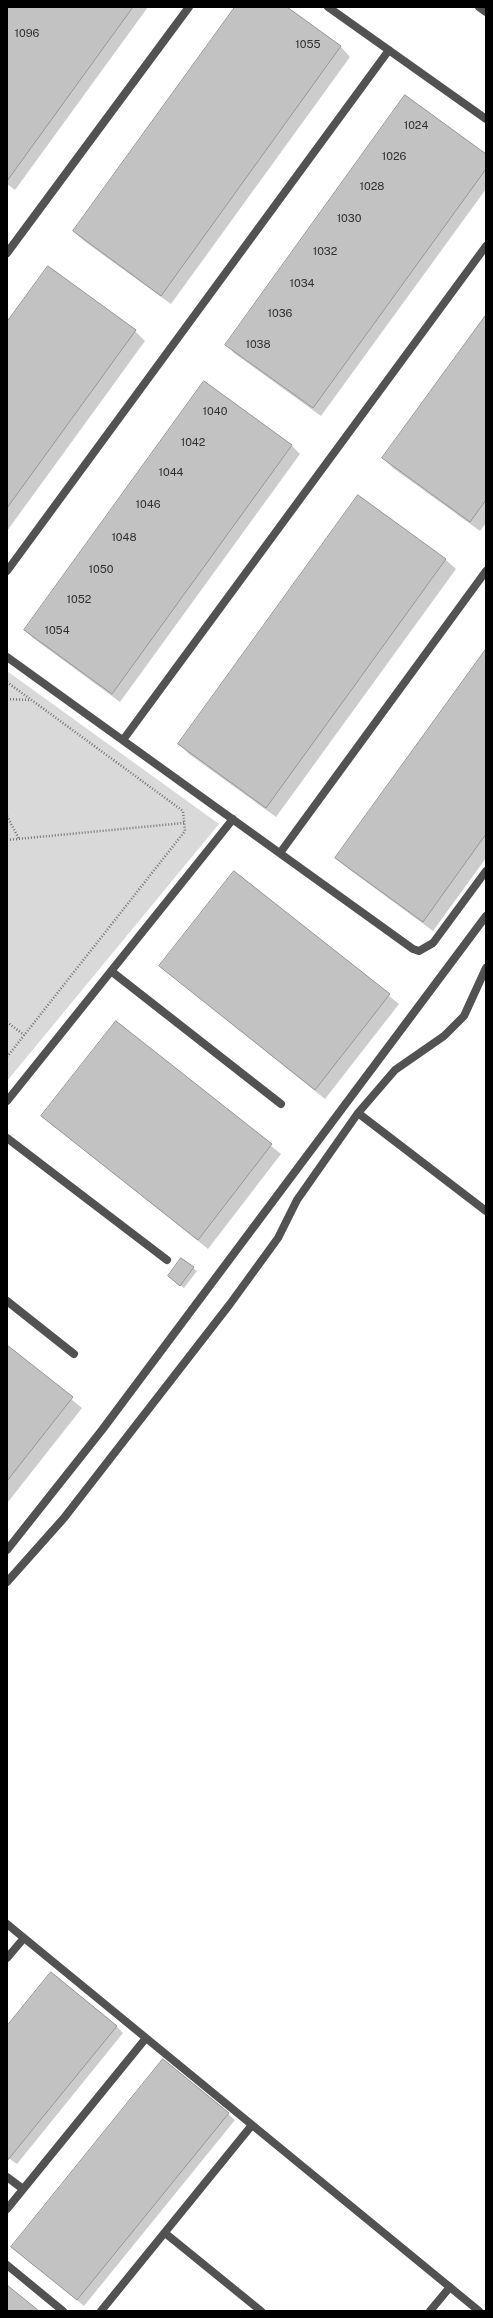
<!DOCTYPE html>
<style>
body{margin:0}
#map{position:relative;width:493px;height:2318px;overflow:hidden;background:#fff;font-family:"Public Sans",sans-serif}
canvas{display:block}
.frame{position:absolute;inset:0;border:8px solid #000;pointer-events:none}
</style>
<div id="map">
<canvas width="493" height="2318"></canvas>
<div class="frame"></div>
</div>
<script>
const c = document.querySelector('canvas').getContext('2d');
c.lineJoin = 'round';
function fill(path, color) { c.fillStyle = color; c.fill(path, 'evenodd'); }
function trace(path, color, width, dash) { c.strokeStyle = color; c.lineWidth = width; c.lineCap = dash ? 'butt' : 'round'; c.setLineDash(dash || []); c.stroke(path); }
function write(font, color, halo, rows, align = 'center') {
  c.font = font + ' "Public Sans",sans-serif'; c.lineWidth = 3; c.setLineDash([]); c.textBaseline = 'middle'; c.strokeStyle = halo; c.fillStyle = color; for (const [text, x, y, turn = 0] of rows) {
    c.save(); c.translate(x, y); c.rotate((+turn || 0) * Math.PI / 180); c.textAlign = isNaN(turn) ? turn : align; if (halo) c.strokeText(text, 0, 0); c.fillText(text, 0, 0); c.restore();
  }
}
fill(new Path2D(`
 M7,671L219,824L7,1081Z`), '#d9d9d9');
fill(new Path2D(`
 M7,7H148L15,190L7,184Z
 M237,7H285L341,47L350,57L171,304L84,241L74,231Z
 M486,155V189L321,416L234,353L226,344Z
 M486,316V523L480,531L393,468L383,458Z
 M7,324L135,331L145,341L7,531Z
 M204,383L292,446L300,454L120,702L33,638L25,630Z
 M359,496L446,560L456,569L276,817L189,754L179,744Z
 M486,651V858L433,931L346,867L336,858Z
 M234,872L399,1004L325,1099L160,966Z
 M116,1022L281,1154L208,1249L42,1116Z
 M181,1259L197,1271L184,1288L172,1279Z
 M7,1347L82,1408L8,1502L7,1501Z
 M116,2026L123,2033L17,2164L7,2157V2027Z
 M228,2114L235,2120L84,2306L19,2253Z`), '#0003');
const building = new Path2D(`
 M7,7H133L7,181Z
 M235,7H287L341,46L161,296L73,231Z
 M405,95L486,154V169L313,408L225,345Z
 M48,266L136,330L7,508V322Z
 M486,315V500L470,522L382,458Z
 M204,381L292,445L112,694L24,630Z
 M358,495L446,559L266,808L178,744Z
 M486,649V834L423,922L335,858Z
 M234,871L390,994L315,1090L159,966Z
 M116,1021L272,1144L198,1240L41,1116Z
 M181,1258L194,1267L180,1286L168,1276Z
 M7,1345L73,1397L7,1481Z
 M51,1972L117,2026L7,2161V2026Z
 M163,2059L229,2113L77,2300L11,2247Z
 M7,2285L39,2311H7Z`);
fill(building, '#c2c2c2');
trace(building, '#969696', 1);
trace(new Path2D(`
 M7,682L183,811L185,831L7,1057
 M7,699L30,700
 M7,816L19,839
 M7,840L184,823
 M7,1022L24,1035`), '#747474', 2.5, [1, 2]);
trace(new Path2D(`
 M328,7L486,119
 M7,253L189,7
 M7,571L389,50
 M7,657L413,949L419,951L433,943L486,871
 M123,740L486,246
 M280,853L486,571
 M111,971L281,1104
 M7,1101L233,819
 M358,1113L486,1211
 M7,1138L167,1260
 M7,1301L74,1354
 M7,1582L64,1518L230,1304L278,1238L297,1200L358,1113L395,1070L444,1036L464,1016L486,968
 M7,1924L479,2311
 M7,1958L24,1938
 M7,2177L23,2189
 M7,2209L146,2038
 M165,2233L261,2311
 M7,2265L63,2311
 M101,2311L252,2125
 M430,2311L450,2287`), '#525252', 8);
trace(new Path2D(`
 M479,7L486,12
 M7,1550L102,1430L486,916`), '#525252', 8);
write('11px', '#303030', null, [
 ["1096",27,34],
 ["1055",308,45],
 ["1024",416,126],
 ["1026",394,157],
 ["1028",372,187],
 ["1030",349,219],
 ["1032",325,252],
 ["1034",302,284],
 ["1036",280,314],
 ["1038",258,345],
 ["1040",215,412],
 ["1042",193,443],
 ["1044",171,473],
 ["1046",148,505],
 ["1048",124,538],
 ["1050",101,570],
 ["1052",79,600],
 ["1054",57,631]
]);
</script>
